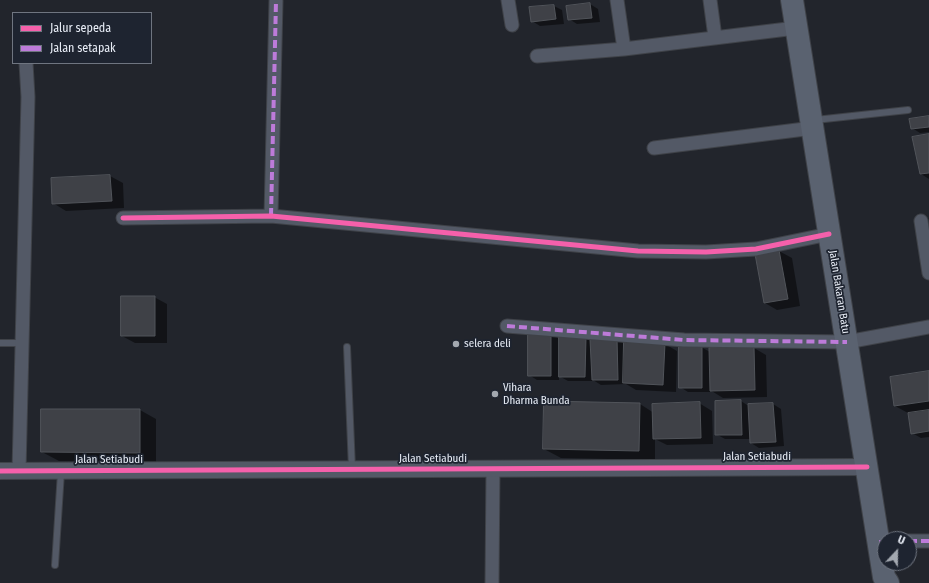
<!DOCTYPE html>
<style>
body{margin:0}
#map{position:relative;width:929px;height:583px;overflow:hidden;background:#22252c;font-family:"Fira Sans Condensed",sans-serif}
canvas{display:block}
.legend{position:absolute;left:12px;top:12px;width:140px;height:52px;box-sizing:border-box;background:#1e2430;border:1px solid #6f7580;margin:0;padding:5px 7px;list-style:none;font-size:12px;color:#e9eef7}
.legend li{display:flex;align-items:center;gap:8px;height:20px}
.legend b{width:20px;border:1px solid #6f7580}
.north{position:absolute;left:877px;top:531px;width:40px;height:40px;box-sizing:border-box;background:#1e2430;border:1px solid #6f7580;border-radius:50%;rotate:22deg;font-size:11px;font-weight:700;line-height:16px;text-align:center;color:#e9eef7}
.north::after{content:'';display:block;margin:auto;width:14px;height:18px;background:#a3a8b0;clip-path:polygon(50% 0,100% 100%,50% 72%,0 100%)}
</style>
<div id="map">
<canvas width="929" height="583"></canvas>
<ul class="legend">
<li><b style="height:5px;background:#f560ab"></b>Jalur sepeda</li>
<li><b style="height:5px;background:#bd7bd9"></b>Jalan setapak</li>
</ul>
<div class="north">U</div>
</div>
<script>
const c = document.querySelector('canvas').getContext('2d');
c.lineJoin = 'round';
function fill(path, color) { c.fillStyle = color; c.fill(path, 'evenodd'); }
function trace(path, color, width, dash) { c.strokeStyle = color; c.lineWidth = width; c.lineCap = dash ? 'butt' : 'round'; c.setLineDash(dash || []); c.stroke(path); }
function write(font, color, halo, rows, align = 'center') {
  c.font = font + ' "Fira Sans Condensed",sans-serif'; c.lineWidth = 3.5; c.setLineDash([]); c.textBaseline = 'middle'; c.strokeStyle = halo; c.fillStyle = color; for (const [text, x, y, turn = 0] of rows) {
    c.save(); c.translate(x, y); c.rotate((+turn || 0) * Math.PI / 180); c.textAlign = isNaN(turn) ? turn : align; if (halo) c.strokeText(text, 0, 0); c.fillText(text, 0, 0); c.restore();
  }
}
fill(new Path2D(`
 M590,4L598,9L600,22L577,24L569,19Z
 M554,6L562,10L564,24L540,26L532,21Z
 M929,117V132L920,133L912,128Z
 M929,135V179L921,174Z
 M110,176L123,183L124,208L66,211L53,203Z
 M779,251L792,258L800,306L777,310L765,303L756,254Z
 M154,297L167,304V343H135L122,336Z
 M551,334L560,339L586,338L591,341L617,339L625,344H665L677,351L676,392L636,390L626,384L601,385L593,380V381H568L559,376V380H537L529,375Z
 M701,347L710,352L754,348L766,355L767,397L723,398L710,390V392H688L680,387Z
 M929,372V437L921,438L912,433L909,413H908L895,406Z
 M741,401L747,405L773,404L781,409L784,446L759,448L751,443V439H725L716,434Z
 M699,403L712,411L713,444L667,445L655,439V460L561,458L544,449L640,404L654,413Z
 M140,410L156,419V462L59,461L42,452Z`), '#0007');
const building = new Path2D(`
 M590,3L592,18L568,20L566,6Z
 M554,5L556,19L531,22L529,7Z
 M929,116V127L911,129L909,119Z
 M929,134V173L920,174L912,137Z
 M110,175L112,201L52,204L51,178Z
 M779,250L788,299L764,303L755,254Z
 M121,296H155V336H121Z
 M528,333H551V376H528Z
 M559,336L586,337L585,377H559Z
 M617,338L618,380H592L590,339Z
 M624,341L665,343L663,385L623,383Z
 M679,346H702V388H679Z
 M754,347L755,390L710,391L709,348Z
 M929,371V401L894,406L890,377Z
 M741,400L742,435H715V401Z
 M544,401L640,403L639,451L543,449Z
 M700,402L701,438L653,439L652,404Z
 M773,403L776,442L750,443L748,404Z
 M41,409H140V453L41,452Z
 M929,410V431L911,434L908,413Z`);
fill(building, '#3f4147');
trace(building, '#51545a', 1);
const service = new Path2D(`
 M815,120L908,110
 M0,343H22
 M347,347L352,469
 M55,565L61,472`);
const minor = new Path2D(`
 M508,0L512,25
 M617,0L624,49
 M710,0L715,37
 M537,56L624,49L796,28
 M654,148L813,128
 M271,216L276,1
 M123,218L271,216L638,251L706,252L756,249L829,234
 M921,221L929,273
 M507,326L684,340L847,342L929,327
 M19,471L28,97L26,63
 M909,541H929
 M492,583L493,468`);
const tertiary = new Path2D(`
 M0,471L867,467`);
const trunk = new Path2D(`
 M792,0L884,577L888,583`);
trace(service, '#3f4248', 8);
trace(minor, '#3f4248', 15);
trace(tertiary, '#3f4248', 18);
trace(trunk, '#3f4248', 24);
trace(service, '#535966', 6);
trace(minor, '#535966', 13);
trace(tertiary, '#535966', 16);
trace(trunk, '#5a6270', 22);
trace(new Path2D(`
 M271,216L276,1
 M507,326L684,340L847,342
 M909,541H929
 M879,542H885`), '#bd7bd9', 4, [8, 4]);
trace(new Path2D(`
 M123,218L271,216L638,251L706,252L756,249L829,234
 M0,471L867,467`), '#f560ab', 5);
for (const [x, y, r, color] of [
 [456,344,4,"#a3a8b0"],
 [495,394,4,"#a3a8b0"]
]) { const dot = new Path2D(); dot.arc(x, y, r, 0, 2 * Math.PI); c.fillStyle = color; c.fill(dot); trace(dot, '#1e2430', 1.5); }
write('11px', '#e9eef7', '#1e2430', [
 ["Jalan Bakaran Batu",839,292,81],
 ["Jalan Setiabudi",757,457],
 ["Jalan Setiabudi",433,459],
 ["Jalan Setiabudi",109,460]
]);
write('11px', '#e9eef7', '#1e2430', [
 ["selera deli",464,344],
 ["Vihara",503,388],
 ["Dharma Bunda",503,401]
], 'left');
</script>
